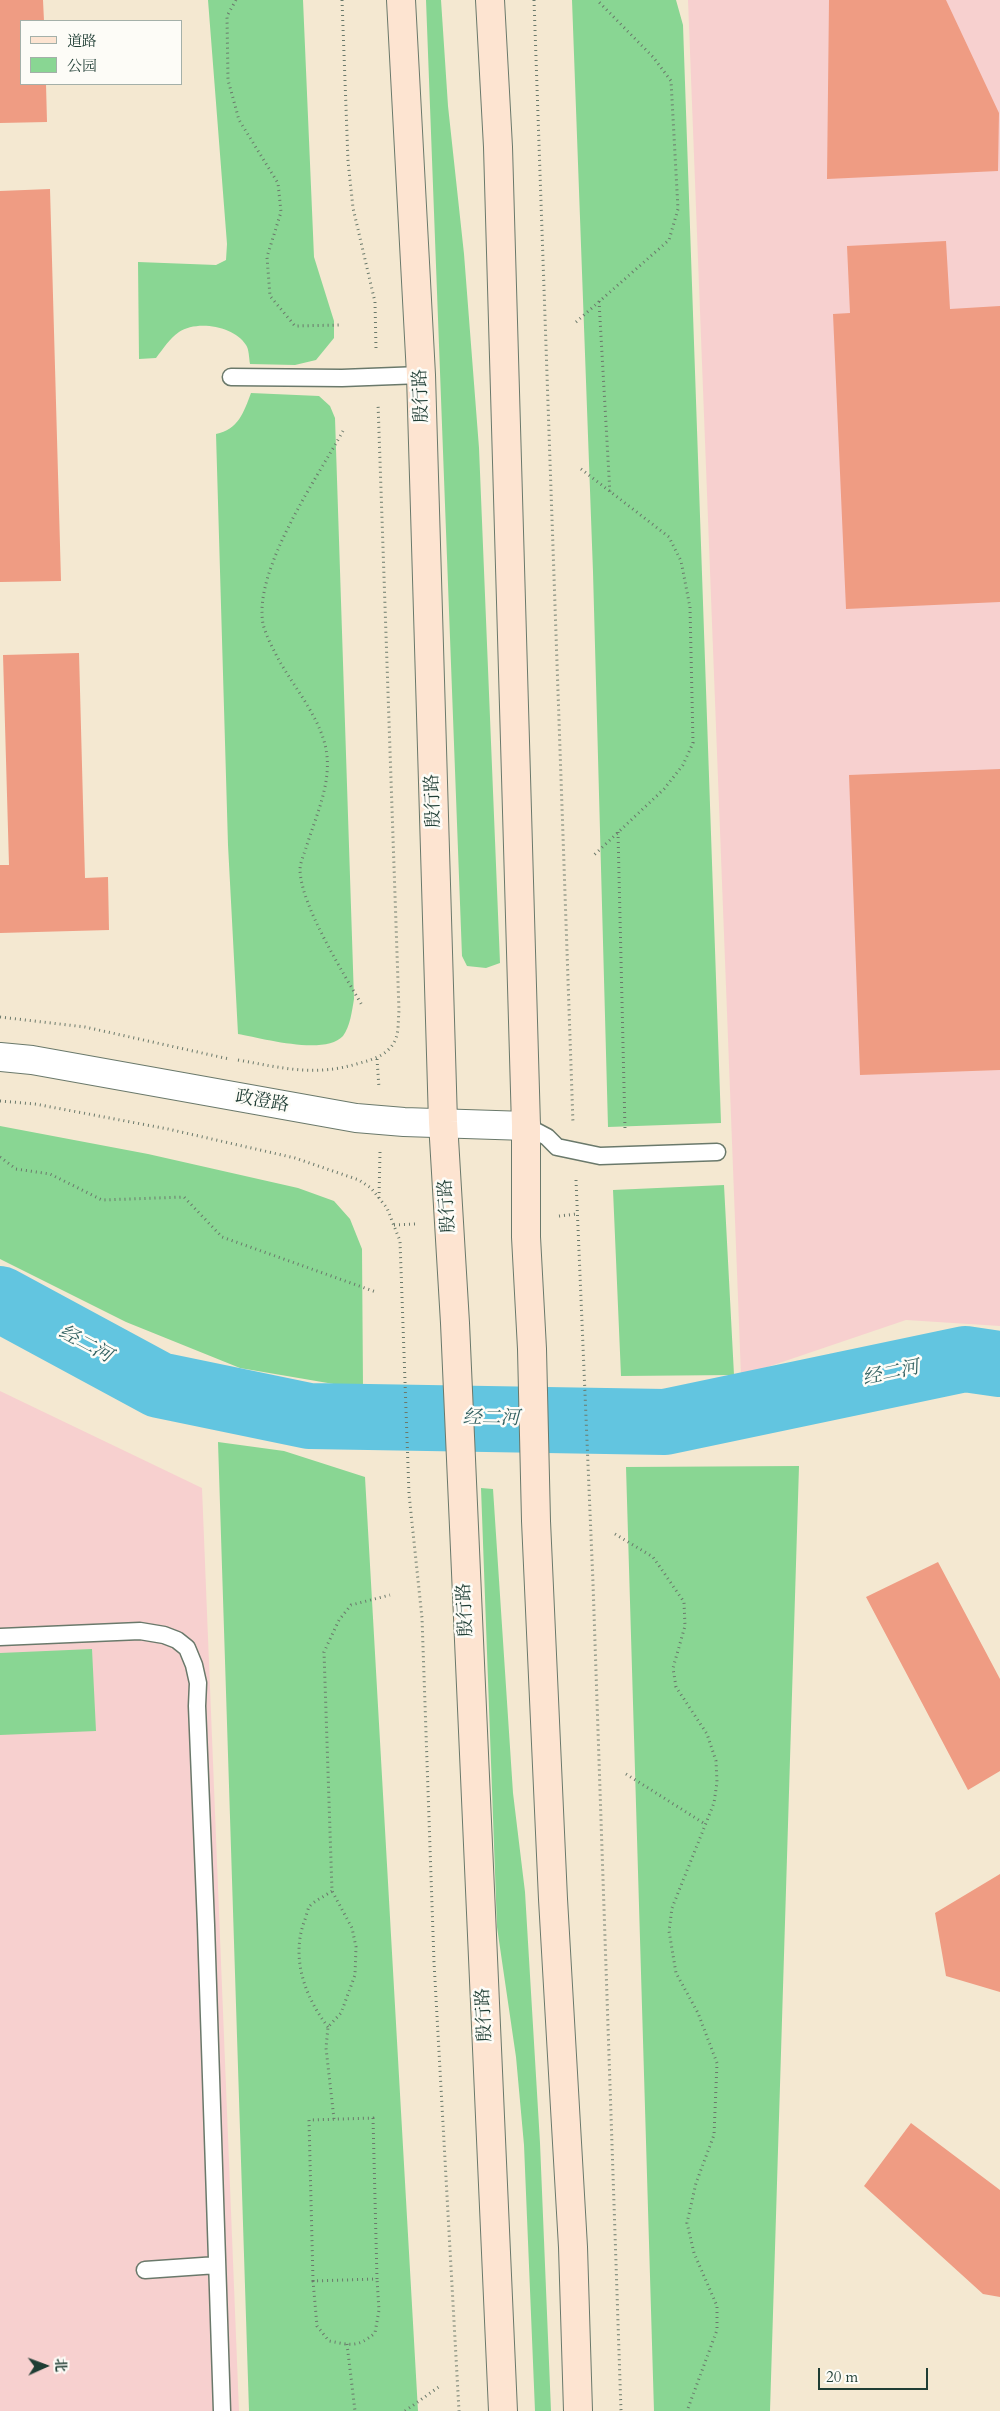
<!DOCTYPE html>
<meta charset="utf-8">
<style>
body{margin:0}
#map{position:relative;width:1000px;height:2411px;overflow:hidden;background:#f4e8d1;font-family:Cardo,"Noto Serif SC",serif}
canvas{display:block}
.legend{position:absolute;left:20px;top:20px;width:162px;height:65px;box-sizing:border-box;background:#fdfcf7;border:1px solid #a4b0a9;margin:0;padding:6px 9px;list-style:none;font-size:15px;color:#1f3d34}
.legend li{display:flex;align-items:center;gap:10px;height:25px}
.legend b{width:25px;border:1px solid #a4b0a9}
.north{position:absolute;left:20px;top:2341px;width:50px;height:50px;-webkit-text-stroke:4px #fdfcf7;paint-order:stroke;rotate:88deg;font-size:14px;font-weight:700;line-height:20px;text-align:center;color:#1f3d34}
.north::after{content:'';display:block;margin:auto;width:18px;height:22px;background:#1f3d34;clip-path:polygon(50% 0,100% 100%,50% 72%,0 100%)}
.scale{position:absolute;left:818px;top:2368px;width:110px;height:22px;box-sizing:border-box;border:2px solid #1f3d34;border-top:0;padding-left:6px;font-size:15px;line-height:18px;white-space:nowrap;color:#1f3d34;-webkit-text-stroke:4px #fdfcf7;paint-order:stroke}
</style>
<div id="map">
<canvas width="1000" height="2411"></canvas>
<ul class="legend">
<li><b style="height:6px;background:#fde4d1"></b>道路</li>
<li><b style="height:14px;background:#89d693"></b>公园</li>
</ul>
<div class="north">北</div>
<div class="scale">20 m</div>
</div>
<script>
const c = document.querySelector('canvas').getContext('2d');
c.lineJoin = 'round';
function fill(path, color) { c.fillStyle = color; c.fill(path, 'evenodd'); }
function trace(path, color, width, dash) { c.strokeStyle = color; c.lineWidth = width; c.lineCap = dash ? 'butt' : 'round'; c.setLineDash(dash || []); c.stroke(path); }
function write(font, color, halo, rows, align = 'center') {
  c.font = font + ' Cardo,"Noto Serif SC",serif'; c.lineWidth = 5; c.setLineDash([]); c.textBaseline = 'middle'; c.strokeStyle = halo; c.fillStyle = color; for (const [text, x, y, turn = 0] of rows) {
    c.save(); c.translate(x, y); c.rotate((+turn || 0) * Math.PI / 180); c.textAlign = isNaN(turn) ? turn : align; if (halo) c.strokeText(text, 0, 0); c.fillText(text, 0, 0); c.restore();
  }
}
fill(new Path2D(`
 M688,0H1000V1326L906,1320L741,1376Z
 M0,1391L202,1488L239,2411H0Z`), '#f7d0cf');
fill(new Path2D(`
 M208,0H303L314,257L334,321V338L316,360L295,365L250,364C249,358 249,349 246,345C234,326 197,320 179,332C169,339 163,349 156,358L139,359L138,262L216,265L226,260L227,244Z
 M426,0H441L448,106L464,254L479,448L500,963L486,968L467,966L462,956Z
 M572,0H676L683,25L721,1123L608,1127L593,572Z
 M251,393L319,396L330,406L335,418L354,999C352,1011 350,1027 343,1036C325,1056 261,1038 238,1034L228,845L216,434C238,430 244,412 251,393Z
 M0,1126L148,1154L298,1188L334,1201L350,1219L362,1249L363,1389L240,1368L126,1322L0,1259Z
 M724,1185L734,1375L621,1376L613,1190Z
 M218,1442L284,1451L365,1477L418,2411H249Z
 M799,1466L770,2411H654L626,1467Z
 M481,1488L493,1489L513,1793L525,1892L540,2143L551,2411H535L524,2145L516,2057L497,1927Z
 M92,1649L96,1731L0,1735V1653Z`), '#89d693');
trace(new Path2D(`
 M0,1299L159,1385L309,1416L665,1422L965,1359L1000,1364`), '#62c5e0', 66);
fill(new Path2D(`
 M0,0H43L44,21H21V84H46L47,122L0,123Z
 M829,0H946L999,113L998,171L827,179Z
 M50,189L61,581L0,582V191Z
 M946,241L950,309L1000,306V602L846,609L833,314L850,313L847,246Z
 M79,653L85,878L108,877L109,930L0,933V865H9L3,655Z
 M1000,769V1070L860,1075L849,775Z
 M938,1562L1000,1679V1771L968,1790L866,1597Z
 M1000,1874V1992L946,1976L935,1913Z
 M911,2123L1000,2190V2297L983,2294L864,2186Z`), '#ef9c83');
const service = new Path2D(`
 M231,377L342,378L421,375
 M526,1126L547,1137L557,1147L600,1156L717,1152
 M0,1637L140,1631L164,1635L177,1640L187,1648L194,1665L198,1683L197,1706L206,1925L222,2411
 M145,2270L217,2265`);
const minor = new Path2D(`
 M0,1057L32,1060L356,1118L404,1122L526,1126`);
const secondary = new Path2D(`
 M401,0L421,375L443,1122L455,1323L503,2411
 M490,0L498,147L526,1126V1237L532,1349L536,1521L553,1899L573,2247L578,2411`);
trace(service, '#6a796b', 19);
trace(minor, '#6a796b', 30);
trace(secondary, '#6a796b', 30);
trace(new Path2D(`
 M236,0L227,16L228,80L239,120L278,183L281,212L267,257L270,296L295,326L340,325
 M342,0L348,161L353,208L375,302L376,349
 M534,0L573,1124
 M599,301L610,494
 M576,322L669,240L678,209L671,81L653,57L597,0
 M343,431C317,478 253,570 263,624C266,636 274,651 280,662C296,690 324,723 327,756C330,788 315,818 306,848C304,854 300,863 300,870C301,906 344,974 363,1007
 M581,469L669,537L681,561L690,607L693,743L683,765L664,789L593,856
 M618,832L625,1129
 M0,1017L85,1027L229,1059
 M377,1059L379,1088
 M238,1060C283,1068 315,1077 360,1063C375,1059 390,1054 396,1038C399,1030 398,1019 399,1011L378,403
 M0,1101L35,1104L168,1129L295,1158L359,1180L371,1188L387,1208L400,1241L409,1494L422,1618L434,1962L459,2411
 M0,1157L16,1169L50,1174L102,1200L184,1197L222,1237L376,1292
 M576,1180L593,1583L621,2411
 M379,1198L380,1152
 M559,1216L577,1214
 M394,1225L415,1224
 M615,1534L653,1557L684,1602L685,1626L673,1668L676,1687L707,1734L716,1761L717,1782L714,1803L672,1908L669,1931L676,1973L698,2013L717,2063L714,2135L696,2183L687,2223L694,2253L717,2306V2330L687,2411
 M626,1774L705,1824
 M328,2027C305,1997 291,1959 304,1922C306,1918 307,1911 309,1907C314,1901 325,1896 332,1891
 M373,2118L377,2279L313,2281L309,2120Z
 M334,2119L326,2048L328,2027L341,2013L355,1975L356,1947L352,1928L332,1891L324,1652L339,1620L351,1605L390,1595
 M313,2281L317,2326L329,2341C351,2345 357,2348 375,2333L379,2310L377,2279
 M347,2344L355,2411
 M405,2411L440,2386`), '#6a796b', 3, [1, 4]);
trace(service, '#fff', 16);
trace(minor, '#fff', 28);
trace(secondary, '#fde4d1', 28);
write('18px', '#1f3d34', '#fdfcf7', [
 ["殷行路",422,396,-92],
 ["殷行路",434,801,-92],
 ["政澄路",262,1102,10],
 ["殷行路",448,1206,-94],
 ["殷行路",466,1610,-93],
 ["殷行路",485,2015,-93]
]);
write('italic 19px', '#305f5f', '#fdfcf7', [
 ["经二河",85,1345,28],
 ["经二河",891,1374,-12],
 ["经二河",491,1419,1]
]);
</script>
